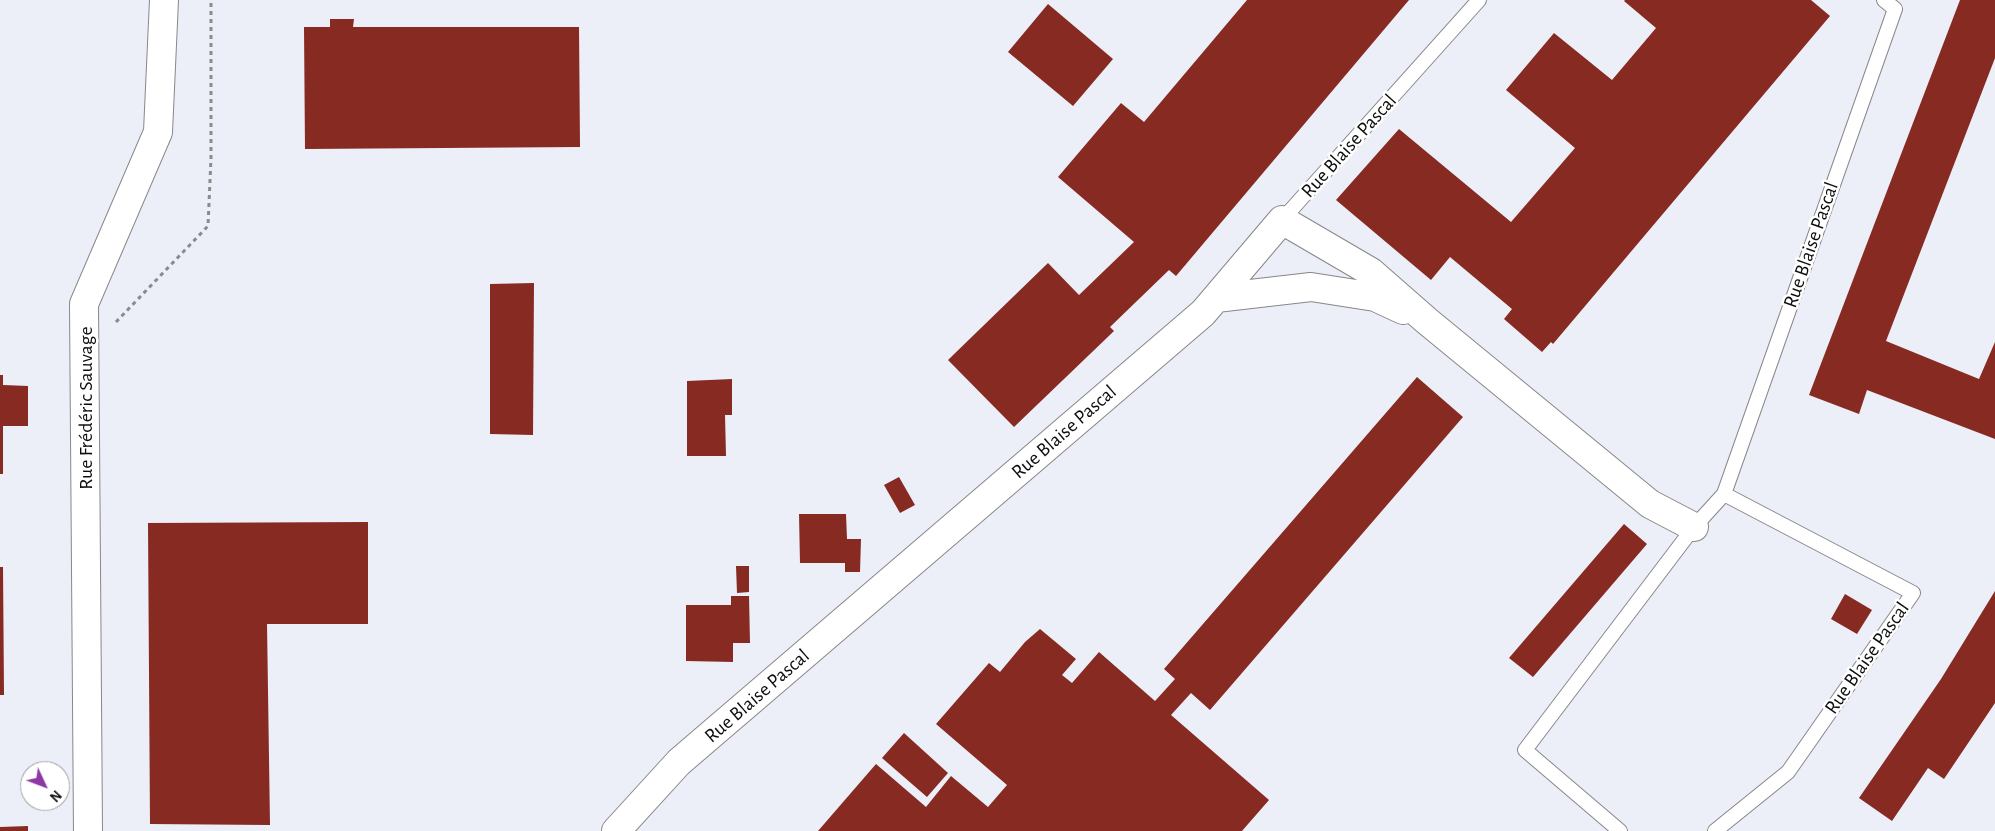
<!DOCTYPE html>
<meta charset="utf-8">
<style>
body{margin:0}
#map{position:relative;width:1995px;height:831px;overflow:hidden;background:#f8f9fb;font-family:"Alegreya Sans",sans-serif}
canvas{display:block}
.north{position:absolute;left:20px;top:761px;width:50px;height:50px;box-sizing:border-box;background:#fff;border:1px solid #9e9e9e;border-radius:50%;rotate:133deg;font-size:14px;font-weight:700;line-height:20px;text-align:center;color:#0c0d0d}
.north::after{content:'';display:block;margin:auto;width:18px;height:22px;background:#8d38a6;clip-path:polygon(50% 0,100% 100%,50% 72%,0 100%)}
</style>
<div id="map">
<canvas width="1995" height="831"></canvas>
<div class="north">N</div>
</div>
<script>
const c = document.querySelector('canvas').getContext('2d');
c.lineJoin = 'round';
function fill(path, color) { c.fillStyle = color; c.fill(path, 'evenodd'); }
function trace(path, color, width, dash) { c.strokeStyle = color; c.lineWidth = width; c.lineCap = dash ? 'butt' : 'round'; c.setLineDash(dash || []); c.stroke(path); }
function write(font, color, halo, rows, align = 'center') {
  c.font = font + ' "Alegreya Sans",sans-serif'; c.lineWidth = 5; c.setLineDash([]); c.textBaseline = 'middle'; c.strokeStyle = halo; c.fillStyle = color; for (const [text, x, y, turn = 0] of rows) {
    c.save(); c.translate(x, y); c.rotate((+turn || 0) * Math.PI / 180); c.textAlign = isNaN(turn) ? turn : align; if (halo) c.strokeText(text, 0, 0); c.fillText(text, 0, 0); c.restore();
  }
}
fill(new Path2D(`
 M0,0H1995V831H0ZM30,771H60V801H30Z`), '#eceef8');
fill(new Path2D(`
 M1247,0H1409L1176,276L1169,270L1110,327L1114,331L1014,427L948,360L1048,263L1079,295L1134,242L1058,177L1121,103L1144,122Z
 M1625,0H1811L1830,16L1553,344L1551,342L1542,352L1504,319L1512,309L1450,257L1431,280L1336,200L1399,129L1511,222L1575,148L1506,90L1554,33L1612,80L1656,28L1624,1Z
 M1960,0H1995V58L1886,341L1979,379L1995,342V439L1867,390L1859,414L1809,395Z
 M1048,4L1113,59L1073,106L1008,52Z
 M330,19H354L353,27H579L580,147L305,149L304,27H330Z
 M534,283L533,435L490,434V284Z
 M0,375H3V385L28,386V426H3V474H0Z
 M1417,377L1463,417L1210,710L1191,693L1171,715L1269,800L1242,831H818L876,764L926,807L951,776L988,807L1007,785L936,724L989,663L1000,672L1025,642L1040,629L1076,659L1062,675L1072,683L1099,652L1155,701L1175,679L1164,669Z
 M732,379V415H725L726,456H687V381Z
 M899,477L915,505L900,513L884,485Z
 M799,514H846L847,539H861L860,572H845V563H800Z
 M368,522V624H267L270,825L150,824L148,523Z
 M1624,524L1647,544L1533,677L1509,658Z
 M736,566H749V592L737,593Z
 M0,567H3L4,695H0Z
 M1995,591V703L1944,779L1928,768L1892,821L1859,798L1941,679Z
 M1845,594L1872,610L1857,634L1831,619Z
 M731,596H749L750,643H733V662L686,661V605H731Z
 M904,733L948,773L927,797L882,758Z
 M28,826V831H0V827Z`), '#862a22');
const service = new Path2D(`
 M1282,220L1479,0
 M1620,831L1525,750L1694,527L1724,494L1895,9L1884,0
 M1715,831L1788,772L1913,593L1724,494`);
const minor = new Path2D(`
 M1216,298L1311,287L1375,297L1403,310
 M88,831L84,304L158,132L164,0
 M616,831L679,762L1203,313L1282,220L1371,272L1427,321L1650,504L1694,527`);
trace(service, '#88888b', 16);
trace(minor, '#88888b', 30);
trace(new Path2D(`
 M116,322L208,226L211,158V0`), '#8a8b8c', 3, [4, 4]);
trace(service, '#fff', 14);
trace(minor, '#fff', 28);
write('20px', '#0c0d0d', '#fff', [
 ["Rue Blaise Pascal",1349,146,-48],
 ["Rue Blaise Pascal",1811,245,-71],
 ["Rue Frédéric Sauvage",86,408,-90],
 ["Rue Blaise Pascal",1064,432,-41],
 ["Rue Blaise Pascal",1867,658,-55],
 ["Rue Blaise Pascal",757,696,-41]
]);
</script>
